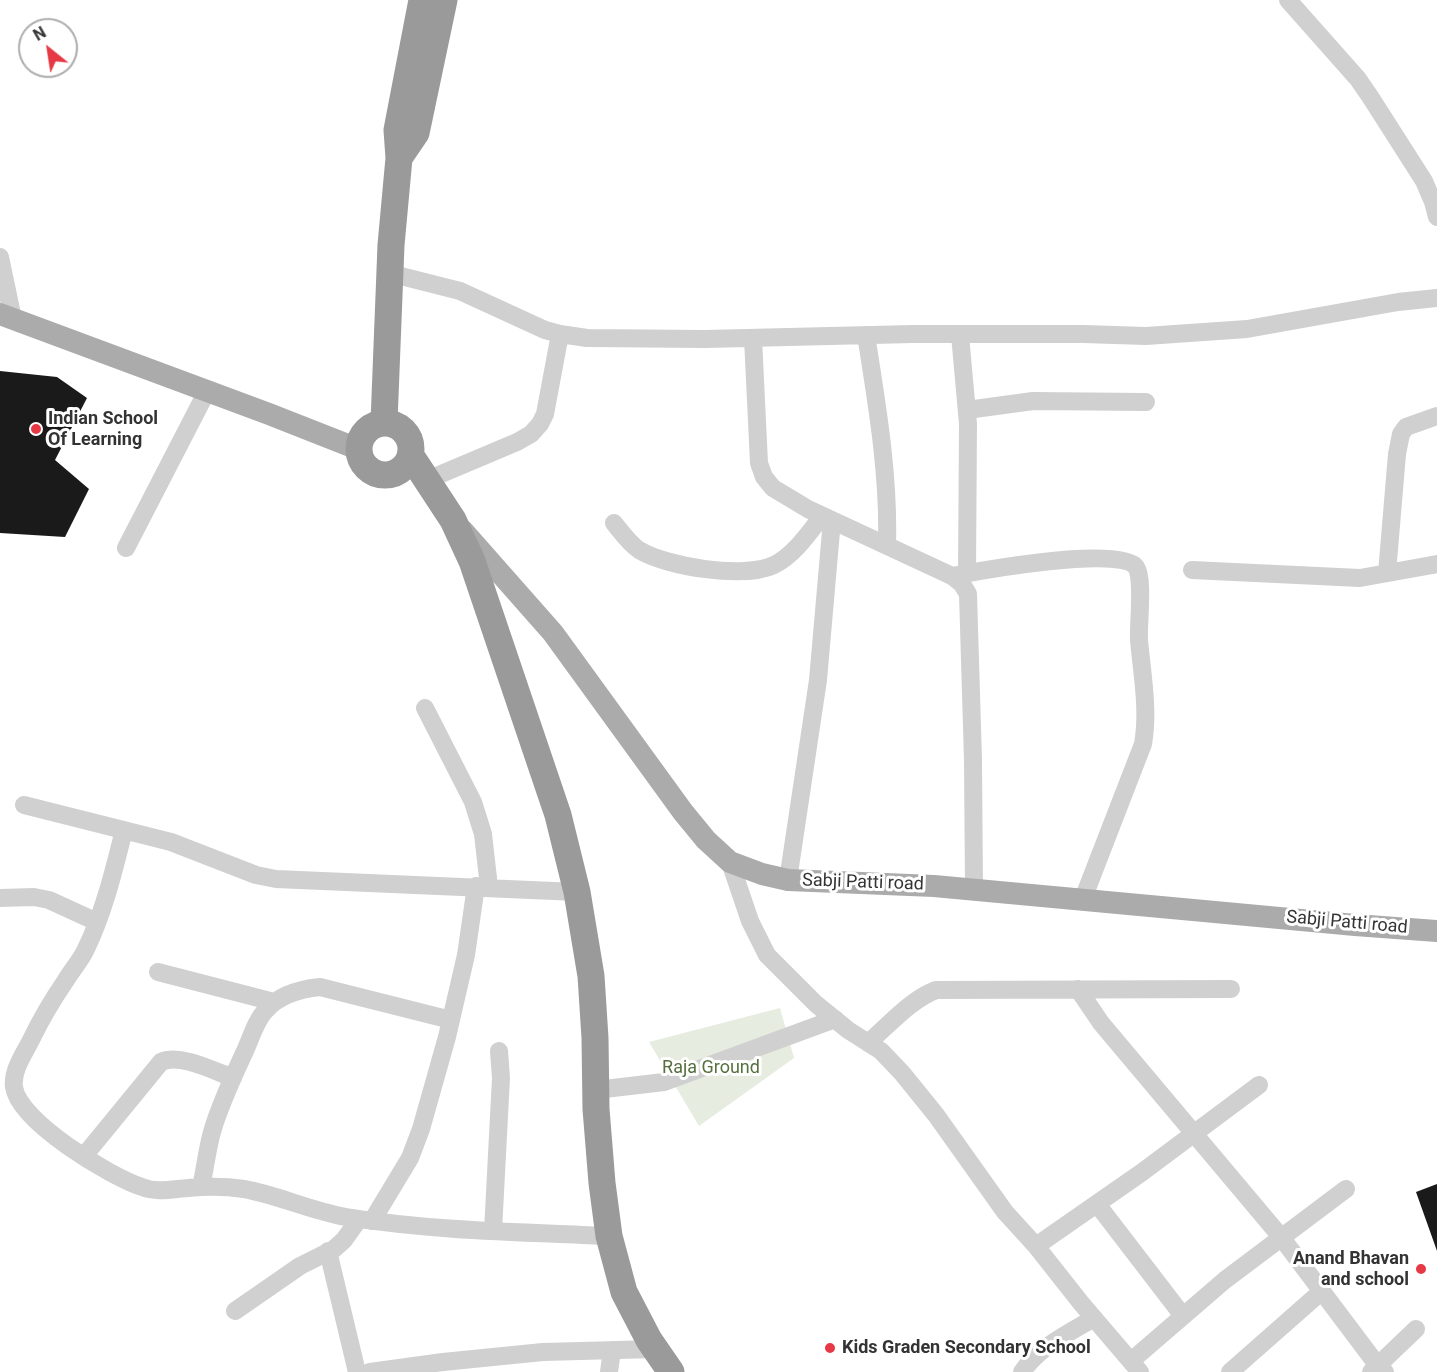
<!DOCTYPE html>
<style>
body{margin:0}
#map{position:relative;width:1437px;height:1372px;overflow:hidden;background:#fff;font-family:Roboto,sans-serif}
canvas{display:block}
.north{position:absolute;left:18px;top:18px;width:60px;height:60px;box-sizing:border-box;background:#fff;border:2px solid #adadad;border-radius:50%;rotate:330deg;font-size:16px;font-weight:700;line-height:24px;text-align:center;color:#333}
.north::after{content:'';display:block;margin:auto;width:21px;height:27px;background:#e63946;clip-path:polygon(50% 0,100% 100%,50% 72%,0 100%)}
</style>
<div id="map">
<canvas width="1437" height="1372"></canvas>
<div class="north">N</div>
</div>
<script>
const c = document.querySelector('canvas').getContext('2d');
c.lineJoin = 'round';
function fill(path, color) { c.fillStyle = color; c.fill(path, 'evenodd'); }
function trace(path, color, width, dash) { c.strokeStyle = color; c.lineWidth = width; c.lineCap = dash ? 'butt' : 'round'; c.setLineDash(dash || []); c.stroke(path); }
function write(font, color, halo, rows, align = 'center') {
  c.font = font + ' Roboto,sans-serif'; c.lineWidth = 6; c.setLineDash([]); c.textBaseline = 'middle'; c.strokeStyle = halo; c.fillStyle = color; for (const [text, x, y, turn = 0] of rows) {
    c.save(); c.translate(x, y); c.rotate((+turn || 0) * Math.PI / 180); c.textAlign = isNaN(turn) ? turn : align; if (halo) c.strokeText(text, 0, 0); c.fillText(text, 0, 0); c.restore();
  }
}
fill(new Path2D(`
 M780,1008L794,1058L699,1126L649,1042Z`), '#e6ecdf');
fill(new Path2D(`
 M0,371L57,377L87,398L55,460L89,489L65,537L0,533Z
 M1437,1184V1251L1416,1192Z`), '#1a1a1a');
trace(new Path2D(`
 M1288,0L1358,79L1371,98L1424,181L1433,202L1437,217
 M0,257L13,319
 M389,273L460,291L545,330L560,334L587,338L705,339L913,334H1083L1146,336L1247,329L1398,302L1437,298
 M866,335C877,405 889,474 887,545
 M960,335L968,424L967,573
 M753,338L759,463L764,477L773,488L808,509L952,576L962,584L968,594L973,760L974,889
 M967,410L1033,401L1146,402
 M427,480L517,442L531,434L540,424L545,414L560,334
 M614,523C622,533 629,543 639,550C667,567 744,579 774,565C794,555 809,533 822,516
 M126,548L207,391
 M1192,570L1360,578L1437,564
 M1387,573L1397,454L1401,434L1406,427L1437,416
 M952,576C979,571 1122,545 1136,567C1144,579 1138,623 1139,640C1142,674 1149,710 1143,744L1083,899
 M425,708L473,802L483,834L489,887
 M24,805L171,842L256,875L276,879L577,892
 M124,830C114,870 104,912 86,949C81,960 72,970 66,980C53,999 41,1019 31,1040C24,1054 12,1070 14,1087C19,1122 111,1177 142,1187C157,1193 173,1189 188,1188C207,1186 225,1186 244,1189C278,1195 311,1211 346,1217C433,1231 521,1232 609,1236
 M730,862L750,921L767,955L816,1004L848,1030L881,1051L902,1073L936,1115L1005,1212L1036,1246L1081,1303L1140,1372
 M788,880L818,680L832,520
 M0,898L34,897L49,900L97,922
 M158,972L274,1002
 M1078,989L1101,1023L1281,1237L1378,1366L1385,1372
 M868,1043C889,1025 910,1000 936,990L1231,989
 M596,1090L664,1082L835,1019
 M84,1156L161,1062C180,1053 214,1071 233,1078
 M201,1187C205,1169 207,1150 212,1132C220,1104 233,1077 245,1051C251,1038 256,1020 266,1010C279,995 301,989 320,987L451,1020
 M1097,1204L1183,1316
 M372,1221L410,1158L421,1129L447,1037L466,955L476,886
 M493,1231L501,1078L499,1051
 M1036,1246L1141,1173L1259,1085
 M328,1251L357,1372
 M235,1311L300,1266L334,1249L344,1240L359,1219
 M1131,1361L1225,1280L1346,1189
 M370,1372L443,1362L543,1352L655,1349
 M609,1372L612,1350
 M1022,1372C1039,1347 1069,1333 1094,1318
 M1230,1372L1314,1298
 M1371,1372L1416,1329`), '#d0d0d0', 18);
trace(new Path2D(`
 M0,314L269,414L358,449
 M463,531L553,633L683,812L706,840L730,862L762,874L788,880L934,886L1355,925L1437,931`), '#ababab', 22);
trace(new Path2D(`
 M399,158L416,133L444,0
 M384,422L391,245L399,158L397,130L422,0
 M359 449a26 26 0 1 1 52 0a26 26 0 1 1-52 0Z
 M411,456L453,520L472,561L558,815L577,892L591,976L595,1038L596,1109L602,1183L609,1236L624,1292L649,1340L671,1372`), '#9a9a9a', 27);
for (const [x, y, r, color] of [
 [36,429,6,"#e63946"],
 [1421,1269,6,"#e63946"],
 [830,1348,6,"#e63946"]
]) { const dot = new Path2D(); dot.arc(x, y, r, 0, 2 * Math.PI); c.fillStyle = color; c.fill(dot); trace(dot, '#fff', 2); }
write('bold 18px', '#333', '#fff', [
 ["Indian School",48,419],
 ["Of Learning",48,440],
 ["Anand Bhavan",1409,1259,"right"],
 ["and school",1409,1280,"right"],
 ["Kids Graden Secondary School",842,1348]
], 'left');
write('18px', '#333', '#fff', [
 ["Sabji Patti road",863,883,2],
 ["Sabji Patti road",1347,923,5]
]);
write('18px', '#56703f', '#fff', [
 ["Raja Ground",711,1068]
]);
</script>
